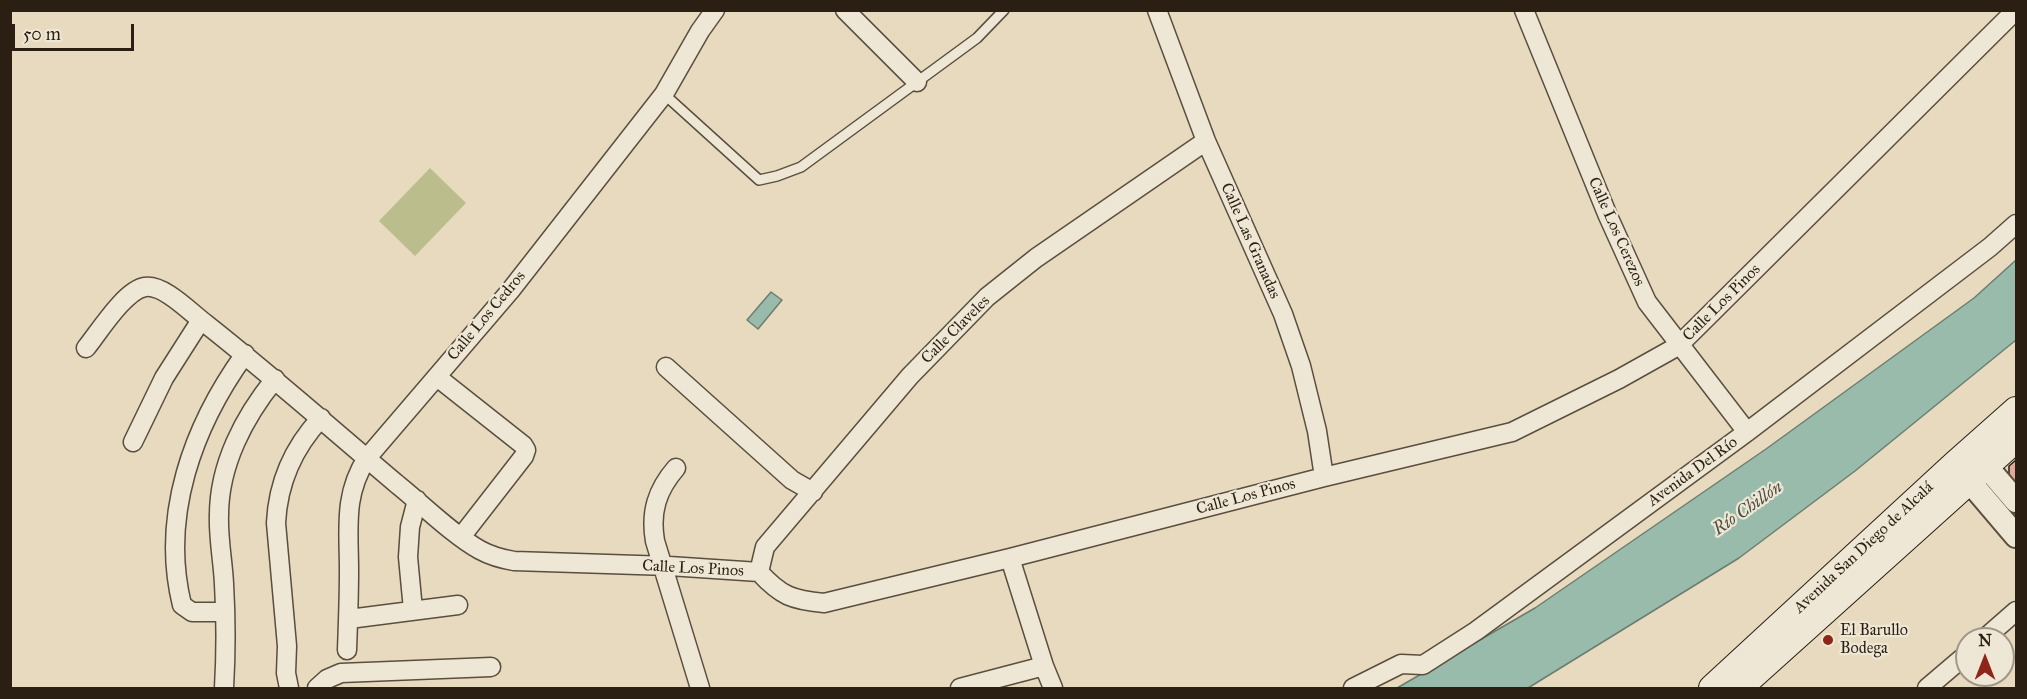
<!DOCTYPE html>
<meta charset="utf-8">
<style>
body{margin:0}
#map{position:relative;width:2027px;height:699px;overflow:hidden;background:#e7dabe;font-family:"IM FELL Great Primer",serif}
canvas{display:block}
.frame{position:absolute;inset:0;border:12px solid #2b1f13;pointer-events:none}
.north{position:absolute;left:1955px;top:627px;width:60px;height:60px;box-sizing:border-box;background:#efe7d5;border:2px solid #a19787;border-radius:50%;rotate:0deg;font-size:16px;font-weight:700;line-height:24px;text-align:center;color:#2b1f13}
.north::after{content:'';display:block;margin:auto;width:21px;height:27px;background:#8f2418;clip-path:polygon(50% 0,100% 100%,50% 72%,0 100%)}
.scale{position:absolute;left:12px;top:24px;width:122px;height:27px;box-sizing:border-box;border:3px solid #2b1f13;border-top:0;padding-left:8px;font-size:18px;line-height:21px;white-space:nowrap;color:#2b1f13;-webkit-text-stroke:4px #efe7d5;paint-order:stroke}
</style>
<div id="map">
<canvas width="2027" height="699"></canvas>
<div class="frame"></div>
<div class="north">N</div>
<div class="scale">50 m</div>
</div>
<script>
const c = document.querySelector('canvas').getContext('2d');
c.lineJoin = 'round';
function fill(path, color) { c.fillStyle = color; c.fill(path, 'evenodd'); }
function trace(path, color, width, dash) { c.strokeStyle = color; c.lineWidth = width; c.lineCap = dash ? 'butt' : 'round'; c.setLineDash(dash || []); c.stroke(path); }
function write(font, color, halo, rows, align = 'center') {
  c.font = font + ' "IM FELL Great Primer",serif'; c.lineWidth = 4.5; c.setLineDash([]); c.textBaseline = 'middle'; c.strokeStyle = halo; c.fillStyle = color; for (const [text, x, y, turn = 0] of rows) {
    c.save(); c.translate(x, y); c.rotate((+turn || 0) * Math.PI / 180); c.textAlign = isNaN(turn) ? turn : align; if (halo) c.strokeText(text, 0, 0); c.fillText(text, 0, 0); c.restore();
  }
}
fill(new Path2D(`
 M430,168L466,203L415,256L379,221Z`), '#bcbd8d');
const water = new Path2D(`
 M2016,260V340L1855,471L1739,558L1528,688H1397L1535,608L1766,449L1974,298Z
 M771,292L782,300L758,329L747,320Z`);
fill(water, '#98bbac');
trace(water, '#6c7d6f', 1.5);
const building = new Path2D(`
 M2016,460V485L2009,476V466Z`);
fill(building, '#e0aa9b');
trace(building, '#2b1f13', 1.5);
const service = new Path2D(`
 M664,94L759,180L777,176L801,167L977,38L1004,10`);
const minor = new Path2D(`
 M845,10L917,82
 M1157,10L1206,141L1283,314L1301,366L1317,431L1324,477
 M1524,10L1608,216L1647,302L1747,432
 M86,348C99,332 125,290 145,287C164,284 191,313 206,324C272,376 334,431 398,485C423,505 453,535 480,550C491,556 502,559 514,561L669,566L759,572C781,596 792,600 824,603L1010,558L1324,477L1512,432L1619,379L1678,346L2016,10
 M666,367L792,480L813,492
 M437,377L523,445L526,450L524,456L461,537
 M133,442L164,378L201,320
 M676,468C657,490 650,512 655,541L700,688
 M1010,558L1044,666L1053,688
 M759,572L765,547L910,376L987,297L1036,258L1206,141
 M413,610L408,557L410,527L417,500
 M225,612H192L182,605C160,516 193,426 245,354
 M349,619L458,605
 M1984,639L2016,611
 M347,650C348,623 349,597 349,571C349,529 343,495 367,458L510,291L664,94L700,31L715,10
 M224,688C226,654 226,618 224,584C223,561 218,538 219,515C219,465 244,417 275,379
 M289,688L286,673L287,646L276,523C278,482 293,448 321,418
 M317,688L327,679L341,673L491,667
 M960,688L1044,666
 M1353,688L1401,664L1423,665L1476,631L1747,432L1990,247L2016,224
 M1927,688L1967,654`);
const tertiary = new Path2D(`
 M1974,452L2016,501
 M1959,469L2016,536`);
const secondary = new Path2D(`
 M1712,688L1955,464L2016,410
 M1739,688L2016,439`);
trace(service, '#5a4e3e', 12);
trace(minor, '#5a4e3e', 21);
trace(tertiary, '#5a4e3e', 26);
trace(secondary, '#2b1f13', 28);
trace(service, '#efe7d5', 9);
trace(minor, '#efe7d5', 18);
trace(tertiary, '#efe7d5', 22);
trace(secondary, '#efe7d5', 26);
for (const [x, y, r, color] of [
 [1828,640,6,"#8f2418"]
]) { const dot = new Path2D(); dot.arc(x, y, r, 0, 2 * Math.PI); c.fillStyle = color; c.fill(dot); trace(dot, '#efe7d5', 2); }
write('16px', '#2b1f13', '#efe7d5', [
 ["Calle Los Cerezos",1616,232,66],
 ["Calle Las Granadas",1250,241,66],
 ["Calle Los Pinos",1722,303,-45],
 ["Calle Los Cedros",487,316,-50],
 ["Calle Claveles",956,330,-45],
 ["Avenida Del Río",1693,472,-36],
 ["Calle Los Pinos",1246,497,-15],
 ["Avenida San Diego de Alcalá",1864,548,-43],
 ["Calle Los Pinos",693,569,3]
]);
write('16px', '#2b1f13', '#efe7d5', [
 ["El Barullo",1840,631],
 ["Bodega",1840,649]
], 'left');
write('italic 18px', '#4c4e41', '#efe7d5', [
 ["Río Chillón",1748,509,-35]
]);
</script>
